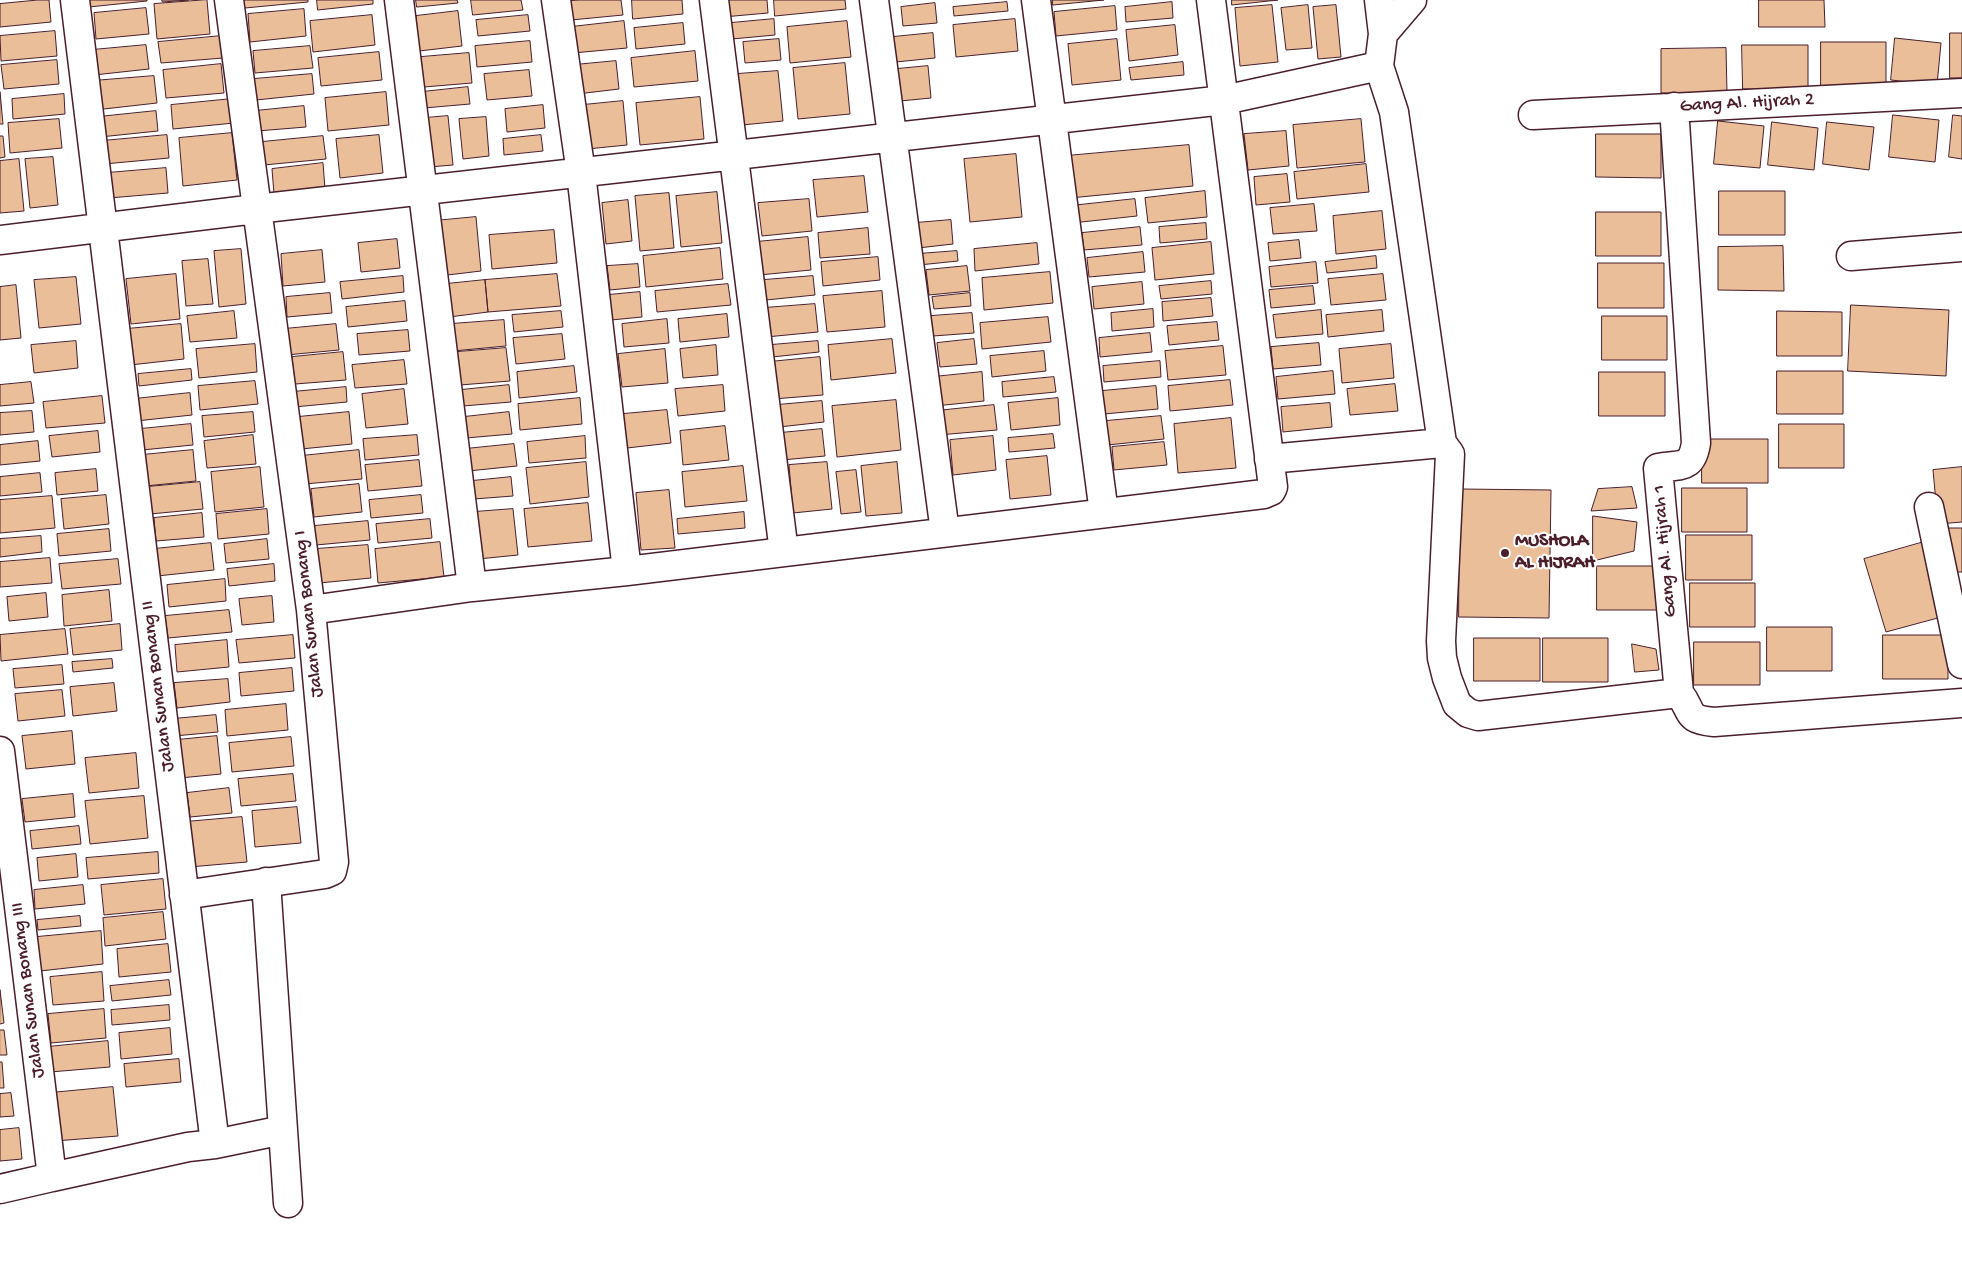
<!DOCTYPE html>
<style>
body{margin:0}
canvas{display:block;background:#fff}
</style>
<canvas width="1962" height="1277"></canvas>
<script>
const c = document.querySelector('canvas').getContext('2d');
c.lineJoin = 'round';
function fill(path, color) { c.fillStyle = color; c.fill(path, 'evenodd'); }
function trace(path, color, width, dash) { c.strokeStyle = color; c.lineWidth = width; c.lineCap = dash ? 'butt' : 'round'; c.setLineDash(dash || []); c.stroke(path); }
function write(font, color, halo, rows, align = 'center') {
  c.font = font + ' "Gochi Hand",sans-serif'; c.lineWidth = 4; c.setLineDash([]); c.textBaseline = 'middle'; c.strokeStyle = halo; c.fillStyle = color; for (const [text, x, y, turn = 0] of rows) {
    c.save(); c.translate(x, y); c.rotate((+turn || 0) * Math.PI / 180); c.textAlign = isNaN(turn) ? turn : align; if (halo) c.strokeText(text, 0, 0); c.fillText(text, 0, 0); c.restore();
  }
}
const building = new Path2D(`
 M38,0H49L51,22L0,27V4Z
 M89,0H147V1L89,7Z
 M162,0H189L163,2Z
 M207,0L210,34L157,39L154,4Z
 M244,0H308V2L245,8Z
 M317,0H373V4L318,10Z
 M416,0H457L458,3L417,7Z
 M471,0H521L523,10L473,15Z
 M580,0H621L623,15L571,20L570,1Z
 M632,0H682L683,14L633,19Z
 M722,0H767L768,13L723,17Z
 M774,0H845L846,9L775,16Z
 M1053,0H1104L1053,5Z
 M1232,0H1278L1232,5Z
 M1759,0H1824L1825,27H1759Z
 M1007,2L1008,11L954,16L953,7Z
 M1172,2L1173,18L1126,22L1125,7Z
 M935,3L937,23L903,26L901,7Z
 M1272,5L1278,62L1240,66L1235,8Z
 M1308,5L1312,48L1286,50L1281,8Z
 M1336,5L1341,57L1318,59L1313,7Z
 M1115,6L1117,30L1056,36L1054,12Z
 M146,8L149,34L96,39L94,13Z
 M304,9L306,36L250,42L248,14Z
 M458,11L462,46L419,51L416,16Z
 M372,15L375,45L313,52L310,21Z
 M528,15L530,31L478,36L476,20Z
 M774,19L775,35L732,39L731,23Z
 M1015,19L1018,51L956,57L953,25Z
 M624,21L627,48L573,53L571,27Z
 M847,21L851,57L790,63L787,27Z
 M683,23L685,44L636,49L634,28Z
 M1175,25L1178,55L1129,61L1126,30Z
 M55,31L57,56L1,61L0,36Z
 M933,33L935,58L896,62L893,37Z
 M1950,33H1962V78H1950Z
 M221,36L223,58L161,63L158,42Z
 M1895,38L1941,43L1937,85L1891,80Z
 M779,39L781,60L745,63L743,42Z
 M1117,39L1121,80L1072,85L1068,44Z
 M530,41L532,62L477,67L475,46Z
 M1821,42H1886V86H1821Z
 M146,45L149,69L94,75L92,50Z
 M1742,45H1808V89H1743Z
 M310,46L313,68L255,73L253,51Z
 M1726,48L1727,93H1661V49Z
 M695,51L698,81L634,87L631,58Z
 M379,52L382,80L321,86L318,58Z
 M469,53L472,83L424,87L421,57Z
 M57,60L59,84L4,89L1,65Z
 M616,61L619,89L577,94L574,65Z
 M1183,62L1184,75L1131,80L1129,68Z
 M845,63L850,114L798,119L793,68Z
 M221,64L224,93L166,98L163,70Z
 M928,66L931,98L900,101L897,69Z
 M529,70L532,96L487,100L484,74Z
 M778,71L783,121L742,125L737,74Z
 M312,74L314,94L256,100L254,79Z
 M154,76L157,103L95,110L92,81Z
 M468,87L470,104L424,108L422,92Z
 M0,92L3,124H0Z
 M386,92L389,125L328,131L325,98Z
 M64,94L65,114L13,119L12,99Z
 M700,97L704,139L640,145L636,103Z
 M232,99L234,123L173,129L171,105Z
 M623,101L627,145L587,149L583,105Z
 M543,105L545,128L507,132L505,109Z
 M304,106L306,127L257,131L255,111Z
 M156,111L158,131L100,137L98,117Z
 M1893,115L1939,120L1935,162L1889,157Z
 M1953,115L1962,116V159L1949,157Z
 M448,116L453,165L429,167L425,118Z
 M486,117L489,156L463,159L459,119Z
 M59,119L62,148L10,153L8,123Z
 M1361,119L1365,162L1297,168L1293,125Z
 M1718,121L1764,126L1760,168L1714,164Z
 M1772,122L1818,128L1814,170L1768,165Z
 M1827,122L1874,127L1869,170L1823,164Z
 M1286,131L1289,166L1248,170L1244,134Z
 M232,133L237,180L183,186L179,138Z
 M1596,134H1661V178L1596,177Z
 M167,135L169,158L104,164L102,141Z
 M379,135L383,173L340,178L336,139Z
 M541,135L543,151L504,155L503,139Z
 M0,136H3L5,157L0,158Z
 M323,136L326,159L264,165L262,142Z
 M1189,145L1193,186L1070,198L1066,156Z
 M1016,154L1022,217L970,222L964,159Z
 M53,157L58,205L30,208L25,159Z
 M19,159L24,211L0,213V161Z
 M323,163L325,189L274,194L272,169Z
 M1366,164L1369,192L1297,199L1294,172Z
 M166,168L168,193L109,198L107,173Z
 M1287,174L1290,202L1256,205L1254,177Z
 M864,176L868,212L817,217L813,180Z
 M1205,191L1207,217L1148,223L1145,198Z
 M1719,191H1785V235H1719Z
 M717,192L722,243L681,247L676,196Z
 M669,193L674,248L640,251L635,196Z
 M809,199L812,231L762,236L758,203Z
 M1135,199L1137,216L1072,223L1070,206Z
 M628,200L632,241L606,244L602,203Z
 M1314,204L1317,231L1273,234L1270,208Z
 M1382,211L1386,249L1336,254L1333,216Z
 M1596,212H1661V256H1596Z
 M476,217L481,271L439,276L434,221Z
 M951,220L953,244L918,248L915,223Z
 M1206,223L1207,239L1160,243L1159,227Z
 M1140,227L1142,245L1084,250L1082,233Z
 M868,228L870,254L820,258L818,233Z
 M554,230L557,263L492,269L489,235Z
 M808,237L811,270L759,275L756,242Z
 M397,239L400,268L361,272L358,243Z
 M1299,240L1301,258L1270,261L1268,243Z
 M1211,242L1214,274L1155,280L1152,248Z
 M1037,243L1039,264L975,271L974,249Z
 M1783,246L1784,291L1718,290V247Z
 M720,248L723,279L646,287L643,256Z
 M241,249L246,304L219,307L214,251Z
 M322,250L325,282L283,286L281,254Z
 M957,251L958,261L919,265L918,254Z
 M1143,252L1145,272L1089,277L1087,258Z
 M1376,256L1377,268L1327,273L1325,262Z
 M878,257L880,280L823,286L821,262Z
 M208,259L213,304L186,306L182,261Z
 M1316,262L1318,283L1271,287L1269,267Z
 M1598,263H1664V308H1598Z
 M638,264L640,287L610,290L607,266Z
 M967,266L970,291L929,295L926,270Z
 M1050,272L1053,303L984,310L982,278Z
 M176,274L180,319L131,324L126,279Z
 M557,274L561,306L488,312L485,280Z
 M1383,274L1386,300L1331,305L1328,279Z
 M403,276L404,292L342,299L340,282Z
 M813,276L815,295L766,300L764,280Z
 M76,277L81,324L39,328L34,280Z
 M485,280L488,312L449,317L446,284Z
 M1211,281L1212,294L1161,299L1159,286Z
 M1142,282L1144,304L1094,309L1092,287Z
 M728,284L731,305L657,312L655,291Z
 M16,285L21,338L0,340V287Z
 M1313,286L1315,304L1271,308L1269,290Z
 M882,291L885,327L827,332L823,296Z
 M640,292L642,317L611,320L608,295Z
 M330,293L332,313L287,317L286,297Z
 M970,293L971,306L934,309L932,297Z
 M1211,298L1213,316L1163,321L1162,302Z
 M405,301L407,321L348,327L346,307Z
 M815,304L818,332L766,337L764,308Z
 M1851,305L1949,310L1946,376L1848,371Z
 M1153,309L1154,327L1112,331L1111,313Z
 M1321,310L1323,334L1276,338L1273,315Z
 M1382,310L1384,331L1328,337L1326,315Z
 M234,311L237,338L190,342L187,316Z
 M561,311L563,327L514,332L512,315Z
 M1777,311L1842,312V356H1777Z
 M972,313L974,333L933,336L931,316Z
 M727,314L729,337L680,342L678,319Z
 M1602,316H1667V360H1602Z
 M1048,317L1051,342L982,349L980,323Z
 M667,319L669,343L624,347L622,324Z
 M504,320L506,346L453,351L451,324Z
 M1217,322L1219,340L1169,345L1167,326Z
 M181,324L184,359L130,365L126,329Z
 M336,324L339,350L286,355L284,329Z
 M408,330L410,351L359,355L357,334Z
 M1150,333L1152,352L1100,357L1099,338Z
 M562,334L565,359L516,364L513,338Z
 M892,339L896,373L831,380L828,345Z
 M974,339L977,364L940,367L937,343Z
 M76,341L78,368L34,373L31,345Z
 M818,341L819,352L772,357L771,345Z
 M1319,343L1321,365L1273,369L1271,347Z
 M255,344L257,372L199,378L196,349Z
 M1391,344L1394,378L1342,383L1339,349Z
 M716,345L718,375L683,378L680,349Z
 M1223,346L1226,375L1168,380L1165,351Z
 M506,348L510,381L460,385L457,352Z
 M665,349L668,383L622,387L618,354Z
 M1044,351L1046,371L992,377L990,356Z
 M343,352L346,380L295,384L292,357Z
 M820,357L823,395L773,399L769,362Z
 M404,360L407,384L355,388L352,365Z
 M1160,361L1161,377L1104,382L1103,366Z
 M574,366L577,392L519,398L517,372Z
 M191,369L192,380L139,386L138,374Z
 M1333,371L1335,394L1278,399L1276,377Z
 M1777,371H1843V414H1777Z
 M982,372L984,401L935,406L933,377Z
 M1599,372H1665V416H1599Z
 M1054,377L1056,392L1003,397L1002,382Z
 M1230,380L1233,405L1170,411L1168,386Z
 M255,381L258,404L200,410L198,386Z
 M31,382L34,403L0,406V385Z
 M1395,384L1398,411L1350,415L1347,389Z
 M509,385L511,402L463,406L461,390Z
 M723,385L725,411L678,416L675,389Z
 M1156,386L1158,409L1104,414L1102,391Z
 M346,387L347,402L294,407L292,392Z
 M404,389L408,424L366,428L362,394Z
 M190,393L192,415L136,421L134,399Z
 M102,396L105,423L46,428L43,402Z
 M580,398L582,424L520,430L518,404Z
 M1058,398L1060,425L1011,430L1008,403Z
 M896,400L901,450L837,457L832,406Z
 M822,401L824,422L779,427L777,405Z
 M1330,403L1332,427L1283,432L1281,407Z
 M994,405L997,430L938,435L936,411Z
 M667,410L671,443L627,448L623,414Z
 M32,411L34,432L0,435V413Z
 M253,412L255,432L204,437L202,416Z
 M349,412L352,444L301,449L298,417Z
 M509,412L512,434L466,438L464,417Z
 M1161,416L1164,439L1108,445L1106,421Z
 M1231,418L1236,468L1178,473L1174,424Z
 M191,424L193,445L142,450L140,429Z
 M1779,424H1844V468H1779Z
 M725,426L729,460L683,465L680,431Z
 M822,429L825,456L782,460L780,433Z
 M98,431L100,452L52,457L49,436Z
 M1053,434L1055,448L1009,452L1008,438Z
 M253,435L256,464L207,468L204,441Z
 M417,435L419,455L365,460L363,439Z
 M585,436L586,458L529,463L527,442Z
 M993,436L996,470L953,475L950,440Z
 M1702,439H1768V483H1702Z
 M38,441L40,461L0,465V445Z
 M1164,442L1167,465L1114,470L1112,447Z
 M514,444L517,466L468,471L465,449Z
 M193,450L196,481L145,486L142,455Z
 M359,450L362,479L304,484L301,456Z
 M1047,456L1051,495L1010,499L1006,460Z
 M419,460L422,486L368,491L365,465Z
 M586,462L589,497L530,504L526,468Z
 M827,462L832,509L793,513L789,465Z
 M897,462L902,513L866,516L861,466Z
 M743,466L747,501L685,507L682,472Z
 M260,467L264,507L215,512L211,472Z
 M1962,467V522L1938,524L1933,470Z
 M96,469L98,491L57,495L55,473Z
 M856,470L861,512L841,514L836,472Z
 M40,473L42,492L0,496V477Z
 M511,477L513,496L474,499L472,481Z
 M200,482L203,509L150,514L147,487Z
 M359,484L362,512L314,517L311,489Z
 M1632,487L1637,508L1591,511L1598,489Z
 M1682,488H1747V532H1682Z
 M1460,489L1551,490L1549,618L1459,617Z
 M669,490L675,548L641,550L636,493Z
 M106,495L109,524L64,529L61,499Z
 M421,495L423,513L371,518L369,500Z
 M52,496L55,528L0,533V500Z
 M588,503L592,541L528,547L524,509Z
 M267,509L269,534L218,539L216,514Z
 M513,509L518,555L478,559L474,512Z
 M744,512L745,528L678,534L677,519Z
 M202,513L204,537L156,541L154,518Z
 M1593,516L1637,522L1634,551L1593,561Z
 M430,519L432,538L378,543L376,524Z
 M368,521L370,540L316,545L314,526Z
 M1945,528H1962V572H1946Z
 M109,529L111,551L59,556L57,534Z
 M1686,535H1752V580H1686Z
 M41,536L42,552L0,557V539Z
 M267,539L269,559L226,563L224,544Z
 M440,542L444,577L378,583L375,549Z
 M1924,542L1945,616L1886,632L1864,559Z
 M211,543L214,570L157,576L154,549Z
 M368,545L371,578L319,583L316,549Z
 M50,558L52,583L0,587V562Z
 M118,559L121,584L62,589L59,564Z
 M274,564L275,581L229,586L227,569Z
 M1597,566H1662V610H1597Z
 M225,579L226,601L169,607L167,585Z
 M1690,583H1755V627H1690Z
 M109,590L112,621L64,626L62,595Z
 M46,593L48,617L9,621L7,597Z
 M272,596L274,622L242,625L239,599Z
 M229,610L232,632L168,638L165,616Z
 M120,624L122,650L73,655L70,629Z
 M1767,627H1832V671H1767Z
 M65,629L68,654L1,661L0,635Z
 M293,635L295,658L239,663L236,640Z
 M1883,635H1948V679H1883Z
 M1474,638H1540V681H1474Z
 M1543,638H1608V682H1543Z
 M227,640L229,667L177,672L175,645Z
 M1694,642H1760V685H1694Z
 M1632,644L1656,649L1659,670L1635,672Z
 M112,659L113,668L73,672L72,662Z
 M62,665L64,684L15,688L13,669Z
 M292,668L294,691L241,696L239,673Z
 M228,679L230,702L177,708L174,683Z
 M114,683L117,711L73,716L70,687Z
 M62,690L65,716L18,721L15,694Z
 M286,704L288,730L227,736L225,710Z
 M216,715L218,732L174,736L173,719Z
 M72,731L75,764L26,769L22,736Z
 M217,736L221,774L180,778L177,740Z
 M291,737L294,766L232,772L229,743Z
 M136,753L139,788L89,793L85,758Z
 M293,774L296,801L241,806L238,779Z
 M229,788L232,813L190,817L187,793Z
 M73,794L75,817L25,822L22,799Z
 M144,796L148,838L90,844L85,801Z
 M297,807L301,843L255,847L252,811Z
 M242,817L247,862L189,867L185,822Z
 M79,826L81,844L32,849L30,831Z
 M158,852L159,873L88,879L86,858Z
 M76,854L78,877L39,881L37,858Z
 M163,879L166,909L104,915L101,885Z
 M83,885L85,904L35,909L34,890Z
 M163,912L166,939L105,946L103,918Z
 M80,916L81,926L38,930L37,920Z
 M101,931L103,964L40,971L37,937Z
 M168,944L171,972L119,977L117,949Z
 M102,972L104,1001L53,1005L50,977Z
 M169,980L171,995L112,1001L110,986Z
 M0,990L4,1023L0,1024Z
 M169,1005L170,1020L112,1025L111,1010Z
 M104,1009L106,1038L51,1043L48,1014Z
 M170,1028L172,1054L121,1059L119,1033Z
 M0,1030H4L7,1055H0Z
 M108,1041L110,1067L50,1072L47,1047Z
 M179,1059L181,1082L126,1087L124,1064Z
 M0,1062H2L4,1088H0Z
 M113,1087L118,1136L55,1141L50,1093Z
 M11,1093L14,1116L0,1117V1094Z
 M19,1128L22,1159L0,1161V1130Z`);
fill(building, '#e9be99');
trace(building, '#4a1f2b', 1);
const minor = new Path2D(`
 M75,0L215,1144
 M399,0L472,587
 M556,0L581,173L627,571
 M714,0L784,552
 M874,0L945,532
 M1036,0L1104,513
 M1379,0L1383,34L1379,66L1394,112L1442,443L1450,454L1441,641L1442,658L1447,678L1457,704L1468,713L1478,716L1679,693
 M1383,34L1412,0
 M1674,107L1696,443C1692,469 1682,464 1658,468L1679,693C1694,712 1684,719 1714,722L1962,703
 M1533,115L1962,93
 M0,240L256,209L1224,100L1379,66
 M1851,256L1962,247
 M1269,459L1442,443
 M1929,507L1962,664
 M311,610L472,587L627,571L1264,494L1271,491L1273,487L1211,0
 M0,751L52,1177L0,1189
 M184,895L325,874L332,871L334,862L311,610L229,0
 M283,1130L288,1203
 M52,1177L188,1147L215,1144L283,1130L266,882`);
trace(minor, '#4a1f2b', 31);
trace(minor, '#fff', 28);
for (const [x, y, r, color] of [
 [1505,553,5,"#4a1f2b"]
]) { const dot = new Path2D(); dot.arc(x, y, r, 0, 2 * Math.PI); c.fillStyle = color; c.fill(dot); trace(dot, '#fff', 2); }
write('19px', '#4a1f2b', '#fff', [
 ["Gang Al. Hijrah 2",1747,104,-3],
 ["Gang Al. Hijrah 1",1666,551,-95],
 ["Jalan Sunan Bonang I",310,614,-96],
 ["Jalan Sunan Bonang II",159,686,-97],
 ["Jalan Sunan Bonang III",29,990,-97]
]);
write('bold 19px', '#4a1f2b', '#fff', [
 ["MUSHOLA",1515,542],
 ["AL HIJRAH",1515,564]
], 'left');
</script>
